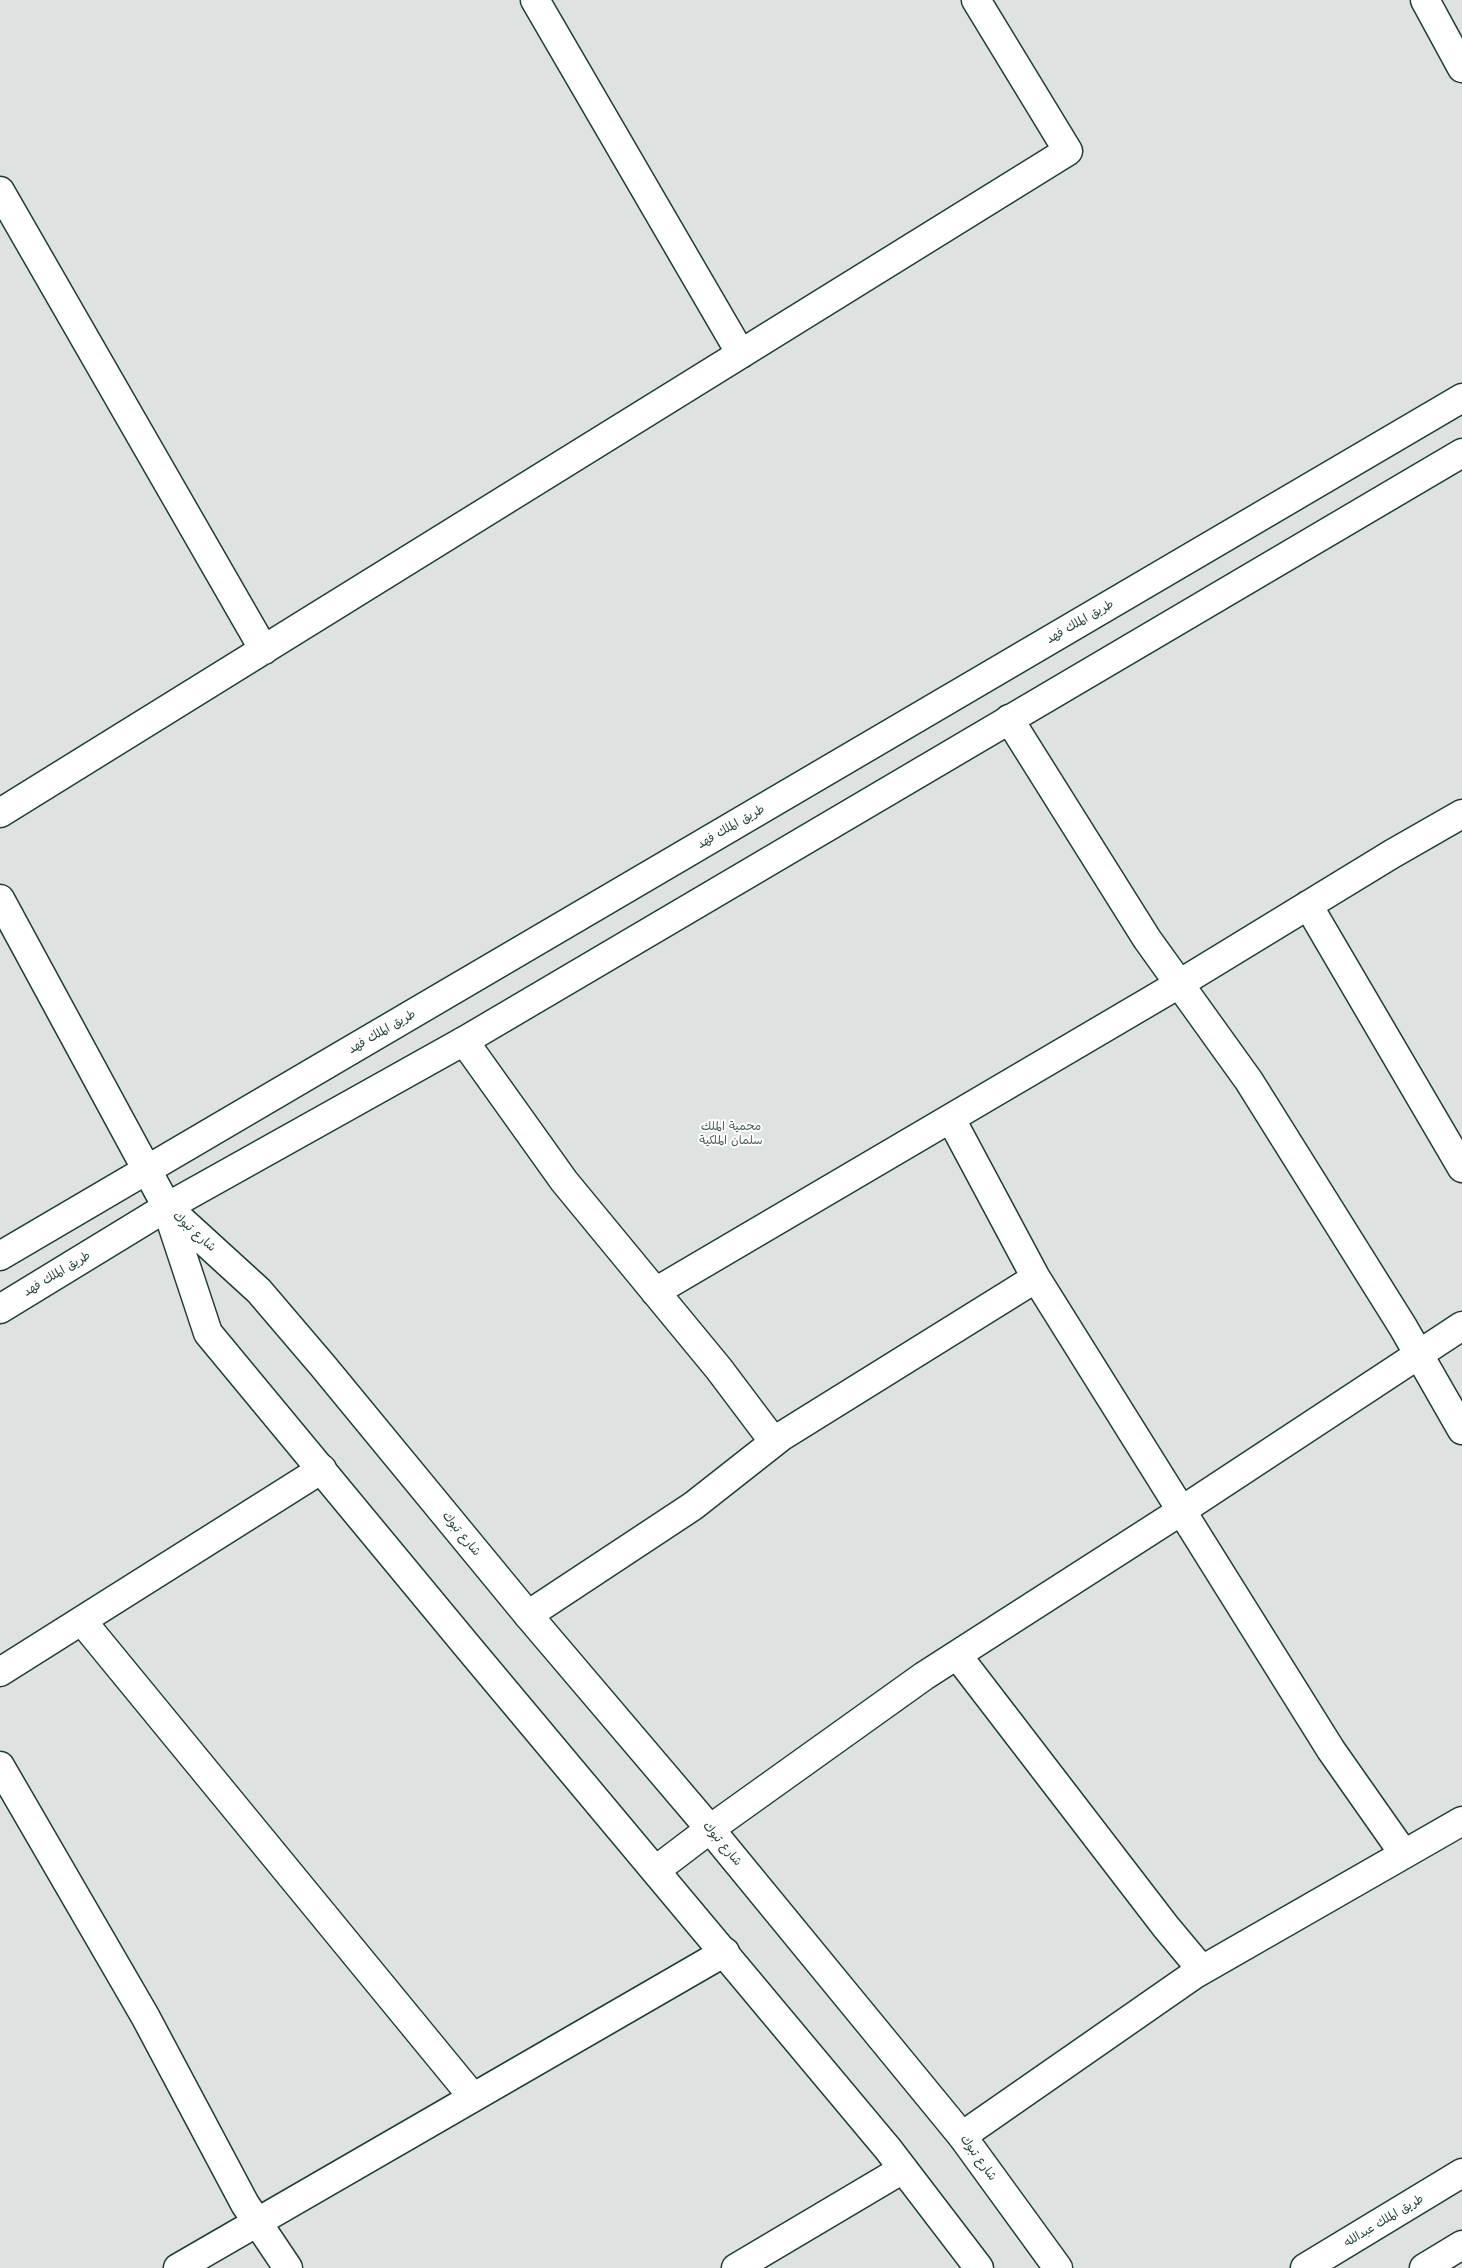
<!DOCTYPE html>
<meta charset="utf-8">
<style>
body{margin:0}
canvas{display:block;background:#fff}
</style>
<canvas width="1462" height="2268"></canvas>
<script>
const c = document.querySelector('canvas').getContext('2d');
c.lineJoin = 'round';
function fill(path, color) { c.fillStyle = color; c.fill(path, 'evenodd'); }
function trace(path, color, width, dash) { c.strokeStyle = color; c.lineWidth = width; c.lineCap = dash ? 'butt' : 'round'; c.setLineDash(dash || []); c.stroke(path); }
function write(font, color, halo, rows, align = 'center') {
  c.font = font + ' "Shantell Sans","Playpen Sans Arabic",sans-serif'; c.lineWidth = 4; c.setLineDash([]); c.textBaseline = 'middle'; c.strokeStyle = halo; c.fillStyle = color; for (const [text, x, y, turn = 0] of rows) {
    c.save(); c.translate(x, y); c.rotate((+turn || 0) * Math.PI / 180); c.textAlign = isNaN(turn) ? turn : align; if (halo) c.strokeText(text, 0, 0); c.fillText(text, 0, 0); c.restore();
  }
}
fill(new Path2D(`
 M0,0H1462V2268H0Z`), '#dee3e2');
const minor = new Path2D(`
 M535,0L741,354
 M1425,0L1462,68
 M0,191L264,650
 M1009,719L1147,939L1249,1081L1403,1327L1462,1430
 M0,813L1068,151L976,0
 M0,899L167,1207
 M1308,905L1462,1168
 M464,1041L564,1181L719,1369L774,1442
 M951,1119L1036,1278L1331,1750L1404,1854
 M655,1292L1179,984L1392,854L1462,814
 M528,1615L693,1506L782,1436L1036,1278
 M82,1621L472,2096
 M957,1655L1166,1927L1202,1970
 M0,1672L322,1469
 M0,1766L145,2016L245,2204L288,2268
 M656,1870L710,1829L924,1676L1181,1511L1462,1326
 M962,2136L1195,1974L1462,1821
 M178,2268L725,1952
 M736,2268L903,2169`);
const tertiary = new Path2D(`
 M0,1256L1462,398
 M0,1309L167,1207L464,1041L1462,453`);
const secondary = new Path2D(`
 M167,1207L259,1291L323,1366L528,1615L710,1829L962,2136L1058,2268
 M167,1209L208,1333L468,1647L888,2149L979,2268
 M1305,2268L1462,2173
 M1424,2268L1462,2245`);
trace(minor, '#1f3d34', 31);
trace(tertiary, '#1f3d34', 31);
trace(secondary, '#1f3d34', 31);
trace(minor, '#fff', 28);
trace(tertiary, '#fff', 28);
trace(secondary, '#fff', 28);
write('12px', '#1f3d34', '#fff', [
 ["طريق الملك فهد",1080,622,-30],
 ["طريق الملك فهد",731,827,-30],
 ["طريق الملك فهد",382,1032,-30],
 ["شارع تبوك",194,1232,42],
 ["طريق الملك فهد",57,1274,-31],
 ["شارع تبوك",461,1534,51],
 ["شارع تبوك",722,1844,50],
 ["شارع تبوك",978,2158,54],
 ["طريق الملك عبدالله",1384,2221,-31]
]);
write('12px', '#455e57', '#fff', [
 ["محمية الملك",731,1127],
 ["سلمان الملكية",731,1141]
]);
</script>
